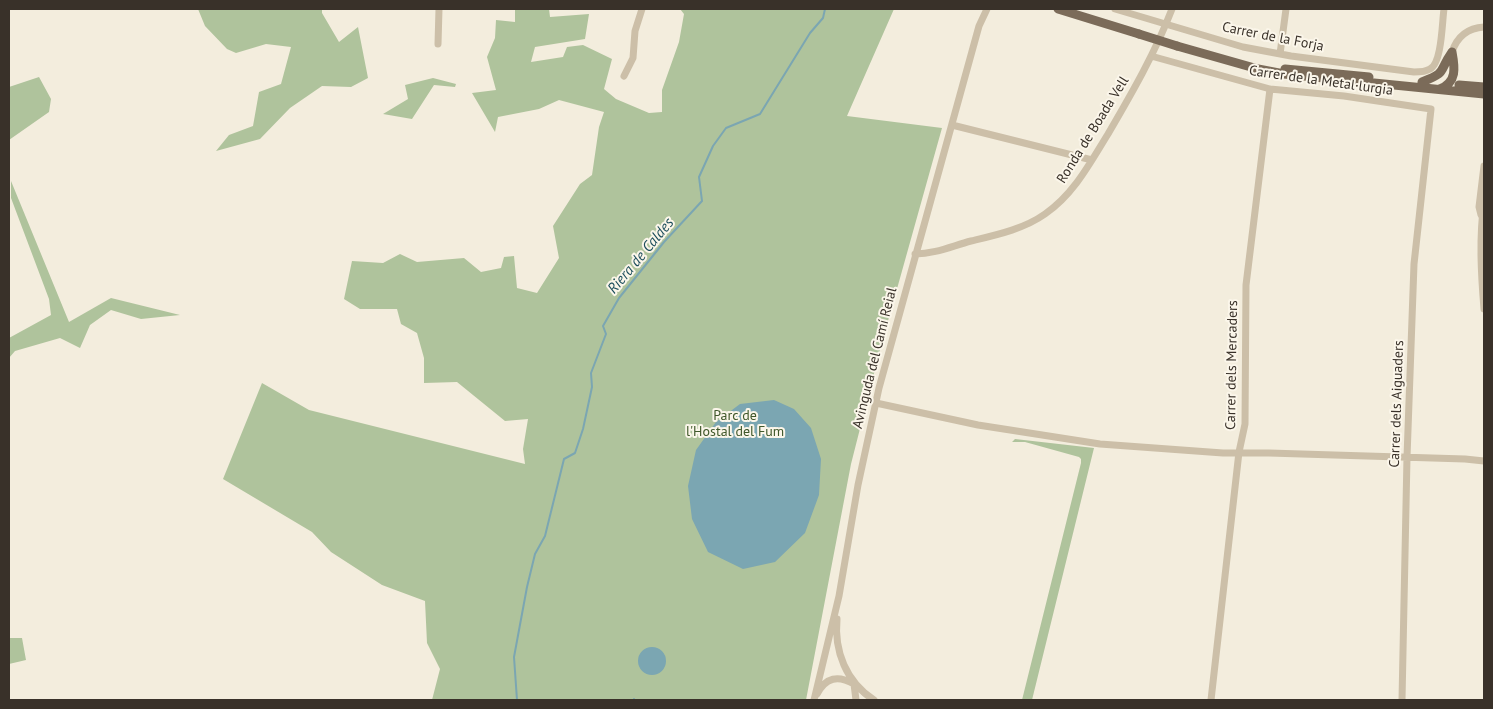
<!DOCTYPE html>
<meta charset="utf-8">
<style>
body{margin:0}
#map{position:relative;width:1493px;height:709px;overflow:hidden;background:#f3eddd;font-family:"PT Sans",sans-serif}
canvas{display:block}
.frame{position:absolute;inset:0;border:10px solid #393129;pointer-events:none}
</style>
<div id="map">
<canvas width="1493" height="709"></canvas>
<div class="frame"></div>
</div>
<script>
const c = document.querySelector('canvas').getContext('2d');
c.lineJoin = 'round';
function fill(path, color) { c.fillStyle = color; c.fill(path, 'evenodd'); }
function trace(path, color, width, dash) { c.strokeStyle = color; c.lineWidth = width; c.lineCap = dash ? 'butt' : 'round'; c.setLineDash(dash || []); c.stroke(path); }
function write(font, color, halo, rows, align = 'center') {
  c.font = font + ' "PT Sans",sans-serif'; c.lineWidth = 4; c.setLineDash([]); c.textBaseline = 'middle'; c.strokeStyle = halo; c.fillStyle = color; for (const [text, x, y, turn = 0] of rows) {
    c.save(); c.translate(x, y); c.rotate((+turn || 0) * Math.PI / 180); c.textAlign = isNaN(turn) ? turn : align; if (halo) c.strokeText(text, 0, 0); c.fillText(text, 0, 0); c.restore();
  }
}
fill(new Path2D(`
 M198,9H322V13L339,42L358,27L368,78L351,87L322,86L290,108L260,139L216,151L229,135L253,126L259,92L281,84L291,47L266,44L236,53L227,49L205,26Z
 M515,9H549L550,17L589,14L585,39L535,47L531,62L563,57L567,47L583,45L612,59L604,89L616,99L649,113L662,112V90L679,42L684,14L680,9H894L847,116L942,128L881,346L851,464L806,700H432L440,669L427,643L425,601L382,585L331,552L312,532L223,479L262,383L309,410L525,464L523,449L528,419L505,421L457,382L424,383V358L417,333L401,324L397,309H360L344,299L352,261L383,263L400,254L417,262L464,258L481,272L501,268L504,257L514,256L517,288L537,293L559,258L553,226L580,184L592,175L599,127L604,112L559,100L539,109L498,117L495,132L472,93L496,90L487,57L495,38L496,20L515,22Z
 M39,77L51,99L49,112L9,140V87Z
 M433,78L456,84L455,87L434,85L412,119L383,114L408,99L405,85Z
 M11,181L69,322L111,298L180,315L141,319L111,310L90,325L80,348L60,338L15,351L9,358V338L51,315L49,299L11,198Z
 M1015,439L1094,448L1032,700H1022L1081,463V459L1079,457L1025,442H1012Z
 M9,638H22L26,660L9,664Z`), '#afc39c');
fill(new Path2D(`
 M774,400L794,409L811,428L821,459L819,495L805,533L775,562L743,569L708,552L692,519L688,486L696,450L716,422L740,404Z
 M638 661a14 14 0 1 1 28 0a14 14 0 1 1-28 0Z`), '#7ba6b2');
trace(new Path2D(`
 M517,700L514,657L527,587L535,554L545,536L564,459L575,453L583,429L592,387L591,373L606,334L603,326L619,298L664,242L702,201L699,177L713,146L726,128L760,114L810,33L823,18L825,9
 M634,700V699`), '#7ba6b2', 2);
trace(new Path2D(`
 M1115,9L1243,47L1291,56L1414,72C1419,72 1425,72 1430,69C1442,63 1442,22 1444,9
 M438,44L439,9
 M1452,52C1457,37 1468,28 1484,27
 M1280,54L1286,9
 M1151,56L1270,89L1344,96L1431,109L1414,264L1407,457L1402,700
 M624,76L633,58L635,31L642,9
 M952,125L1092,160
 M1484,202C1479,238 1481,273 1484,309
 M1481,215L1479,207L1484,166
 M915,254C935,254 952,246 971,241C996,235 1024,229 1045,214C1074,194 1090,163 1108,134C1132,93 1155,53 1172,9
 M876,403L978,425L1100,444L1223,453H1269L1465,459L1484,461
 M837,619C834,651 846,682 874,700
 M817,694C826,677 838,675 854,684L856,700
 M814,700L839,596L858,485L879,388L979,26L987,9
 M1211,700L1239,452L1245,424L1246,285L1270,89`), '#ccbfa8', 7);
trace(new Path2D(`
 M1058,9L1139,34
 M1177,46L1258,69L1284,74L1484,94
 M1285,69L1369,77
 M1422,82C1448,72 1438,72 1452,52
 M1459,85L1484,87
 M1440,89C1457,82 1455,68 1452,52`), '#7b6b59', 9);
trace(new Path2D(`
 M1139,34L1177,46`), '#7b6b59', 9);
write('14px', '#393129', '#fbf6ea', [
 ["Carrer de la Forja",1273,37,11],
 ["Carrer de la Metal·lurgia",1321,81,8],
 ["Ronda de Boada Vell",1093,130,-58],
 ["Avinguda del Camí Reial",875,358,-76],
 ["Carrer dels Mercaders",1232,365,-89],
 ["Carrer dels Aiguaders",1397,404,-88]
]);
write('14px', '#40582b', '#fbf6ea', [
 ["Parc de",735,416],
 ["l'Hostal del Fum",735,432]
]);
write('italic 15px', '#1c4d5c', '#fbf6ea', [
 ["Riera de Caldes",641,256,-50]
]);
</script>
